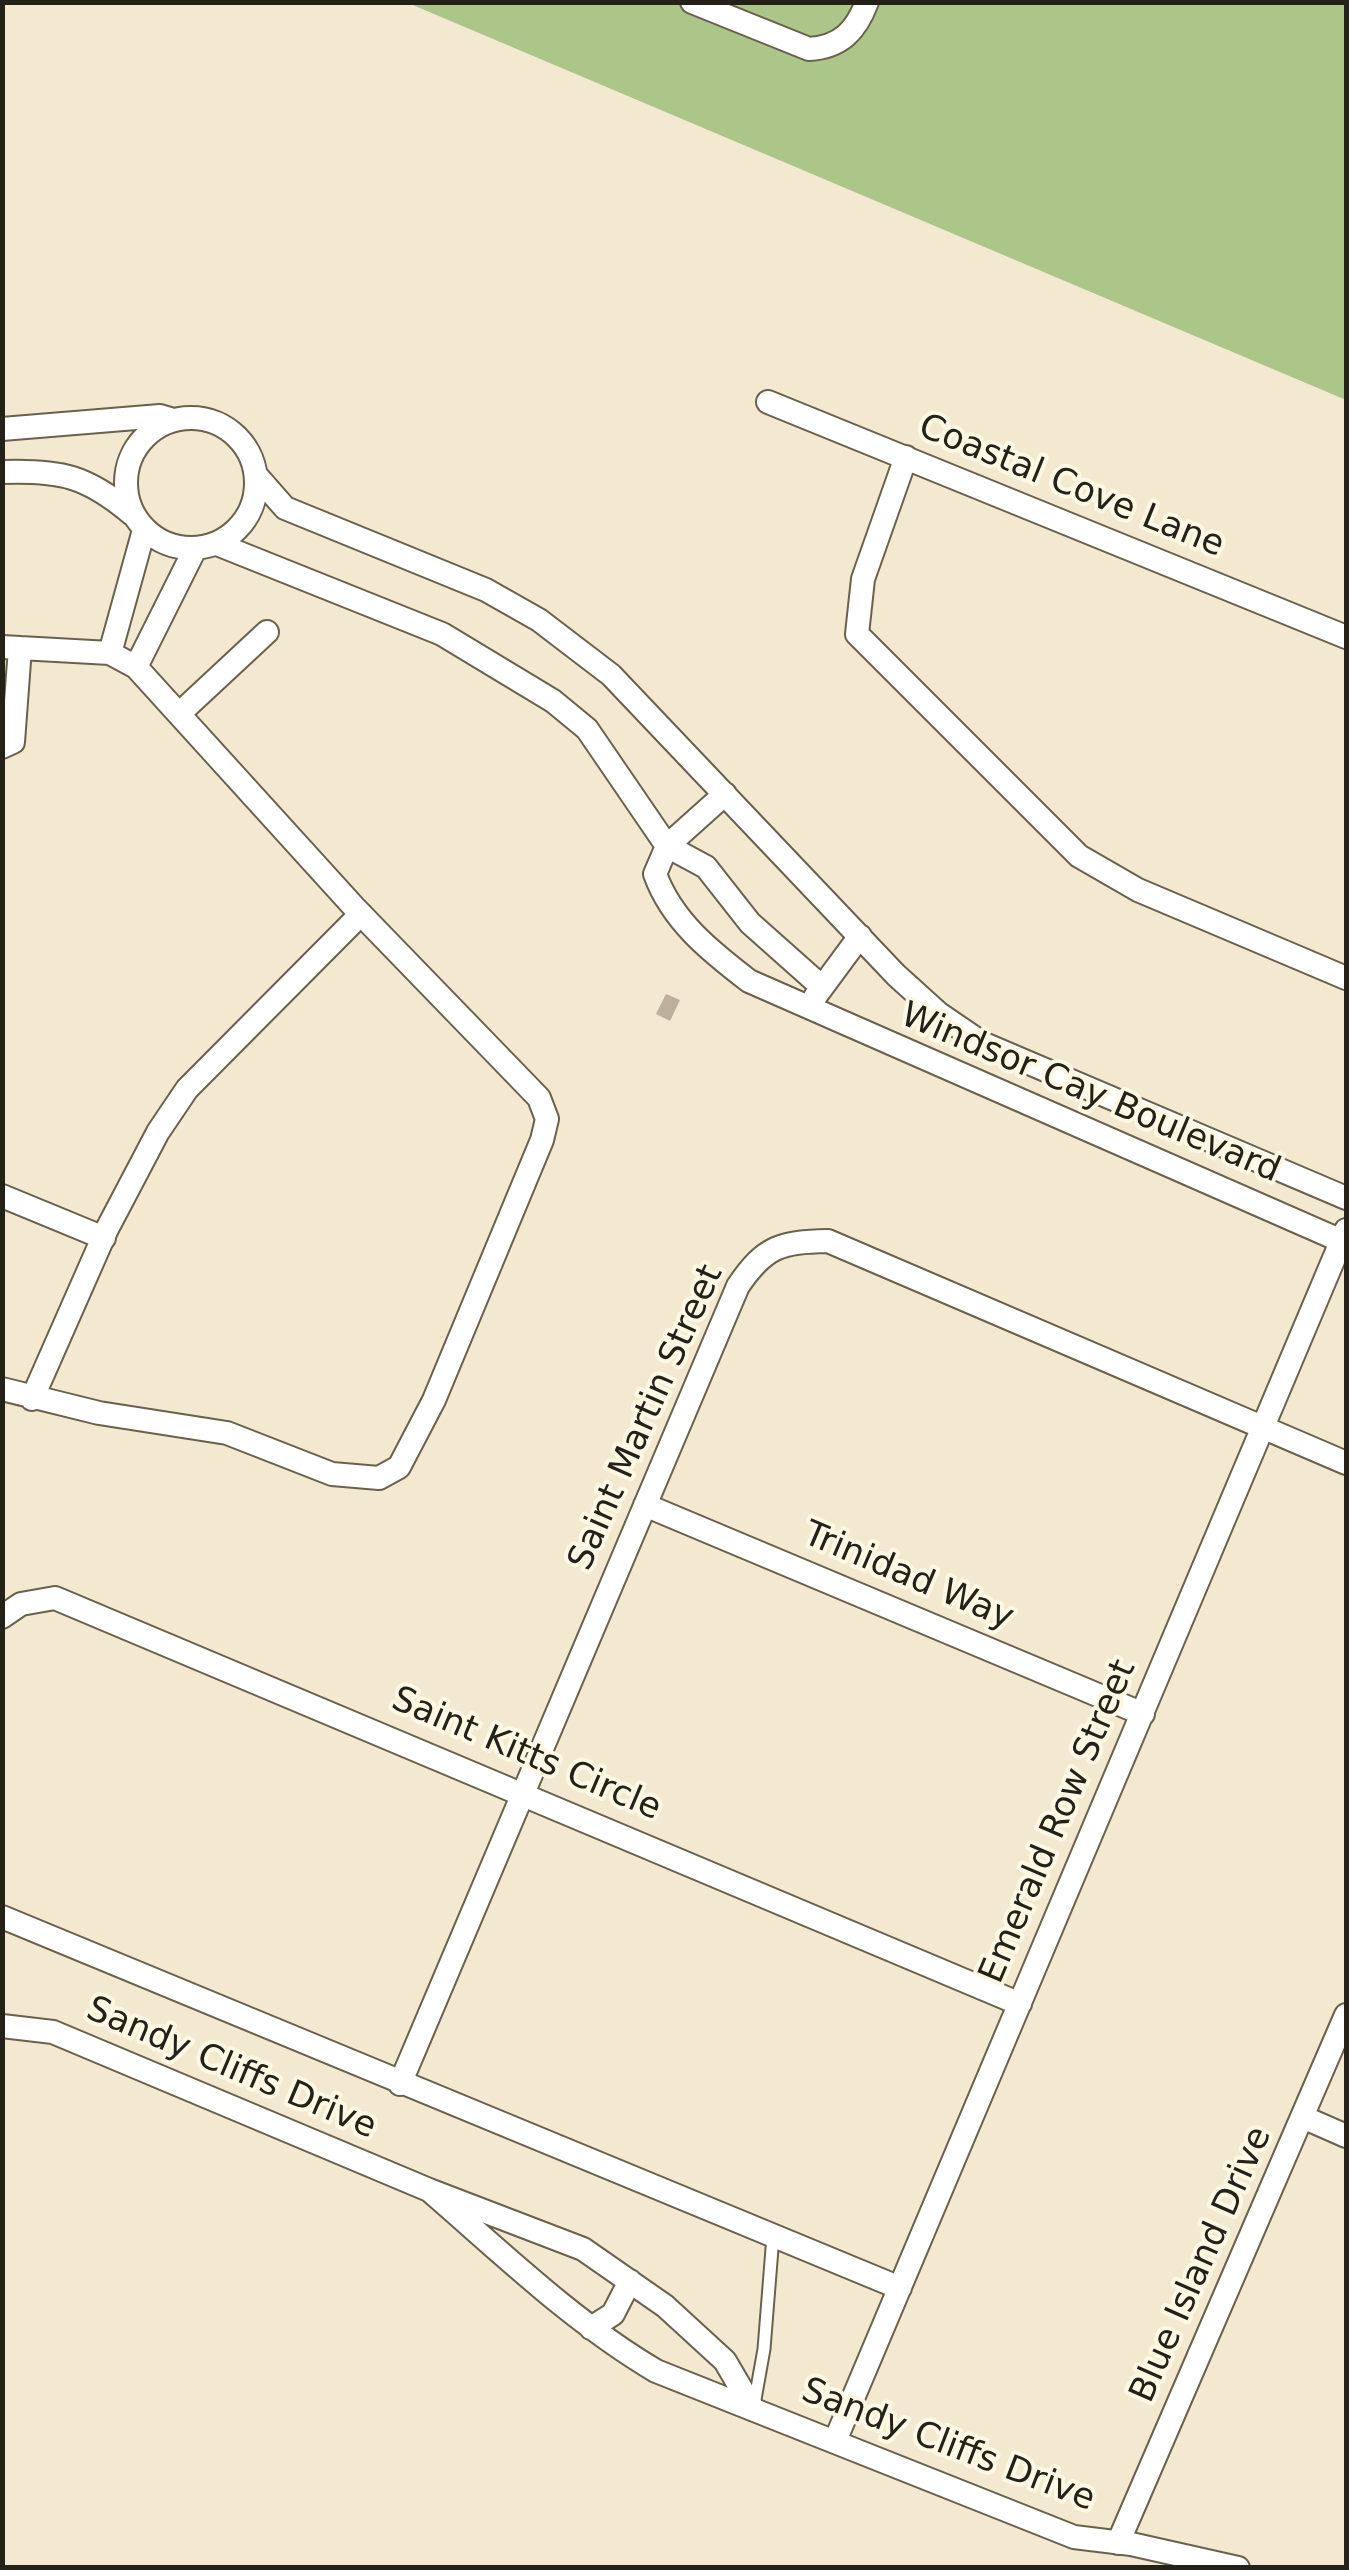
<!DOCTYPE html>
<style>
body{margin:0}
#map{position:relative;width:1349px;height:2570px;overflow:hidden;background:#f3e9d1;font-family:"DejaVu Sans",sans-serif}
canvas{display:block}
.frame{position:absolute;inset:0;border:5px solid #242118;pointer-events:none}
</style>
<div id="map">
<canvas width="1349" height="2570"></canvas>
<div class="frame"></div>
</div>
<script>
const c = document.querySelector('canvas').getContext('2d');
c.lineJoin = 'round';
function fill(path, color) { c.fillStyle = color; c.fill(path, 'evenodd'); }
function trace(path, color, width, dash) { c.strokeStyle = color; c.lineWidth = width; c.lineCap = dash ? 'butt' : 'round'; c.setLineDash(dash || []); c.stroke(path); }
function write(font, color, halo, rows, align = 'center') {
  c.font = font + ' "DejaVu Sans",sans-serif'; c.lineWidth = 8; c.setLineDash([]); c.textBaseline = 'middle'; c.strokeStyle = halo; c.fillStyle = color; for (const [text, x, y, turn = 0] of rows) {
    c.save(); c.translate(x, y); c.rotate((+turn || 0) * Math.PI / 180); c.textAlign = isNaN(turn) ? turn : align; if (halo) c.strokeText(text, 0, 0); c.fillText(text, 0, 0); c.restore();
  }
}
fill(new Path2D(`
 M408,3H1346V400Z`), '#acc68a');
fill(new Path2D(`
 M666,994L680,1000L670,1021L656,1014Z`), '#bdaf9a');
const service = new Path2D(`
 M754,2405L764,2349L773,2236`);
const minor = new Path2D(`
 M692,2L809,49C841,47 856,31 867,2
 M768,402L1346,637
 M126 483a65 65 0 1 1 130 0a65 65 0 1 1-130 0Z
 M2,429L160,416L170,419
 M906,457L863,579L857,634L1079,856L1138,890L1346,978
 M2,472C61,470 87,476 132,514
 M256,475L285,508L486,590L539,620L611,675L896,975L938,1013L982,1043L1346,1198
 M217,544L442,634L553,701L587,729L667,846L706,867L750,923L822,987
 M2,647L110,653L136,667L354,907L539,1098L547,1119L542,1140L434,1400L399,1467L379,1478L332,1474L227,1433L99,1413L2,1389
 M110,653L144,530
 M136,667L195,549
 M180,713L267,632
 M2,747L13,742L20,648
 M725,794L667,846L655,874C672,921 710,951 749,981L1346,1243
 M815,997L860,936
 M2,1196L104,1238
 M32,1399L106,1231L158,1132L187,1089L361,914
 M645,1505L1143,1714
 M2,1617L21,1604L55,1598L1020,2004
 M2,1917L900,2288
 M2,2026L53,2032L429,2190L583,2249L665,2306L725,2361L753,2409
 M400,2084L738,1286C765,1246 781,1242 828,1241L1346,1463
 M1305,2118L1346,2136
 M429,2190C502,2253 573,2322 656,2371L1074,2537L1131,2544L1238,2568
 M591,2328L613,2314L630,2281
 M835,2441L1346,1230
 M1118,2543L1346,2015`);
trace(service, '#69614c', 15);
trace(minor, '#69614c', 26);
trace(service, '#fff', 11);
trace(minor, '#fff', 22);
write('35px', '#242118', '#fef7e3', [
 ["Coastal Cove Lane",1071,487,22],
 ["Windsor Cay Boulevard",1090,1094,23],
 ["Saint Martin Street",647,1418,-66],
 ["Trinidad Way",908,1577,23],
 ["Saint Kitts Circle",526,1755,23],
 ["Emerald Row Street",1059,1822,-67],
 ["Sandy Cliffs Drive",231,2069,23],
 ["Blue Island Drive",1202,2265,-66],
 ["Sandy Cliffs Drive",948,2446,21]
]);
</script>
